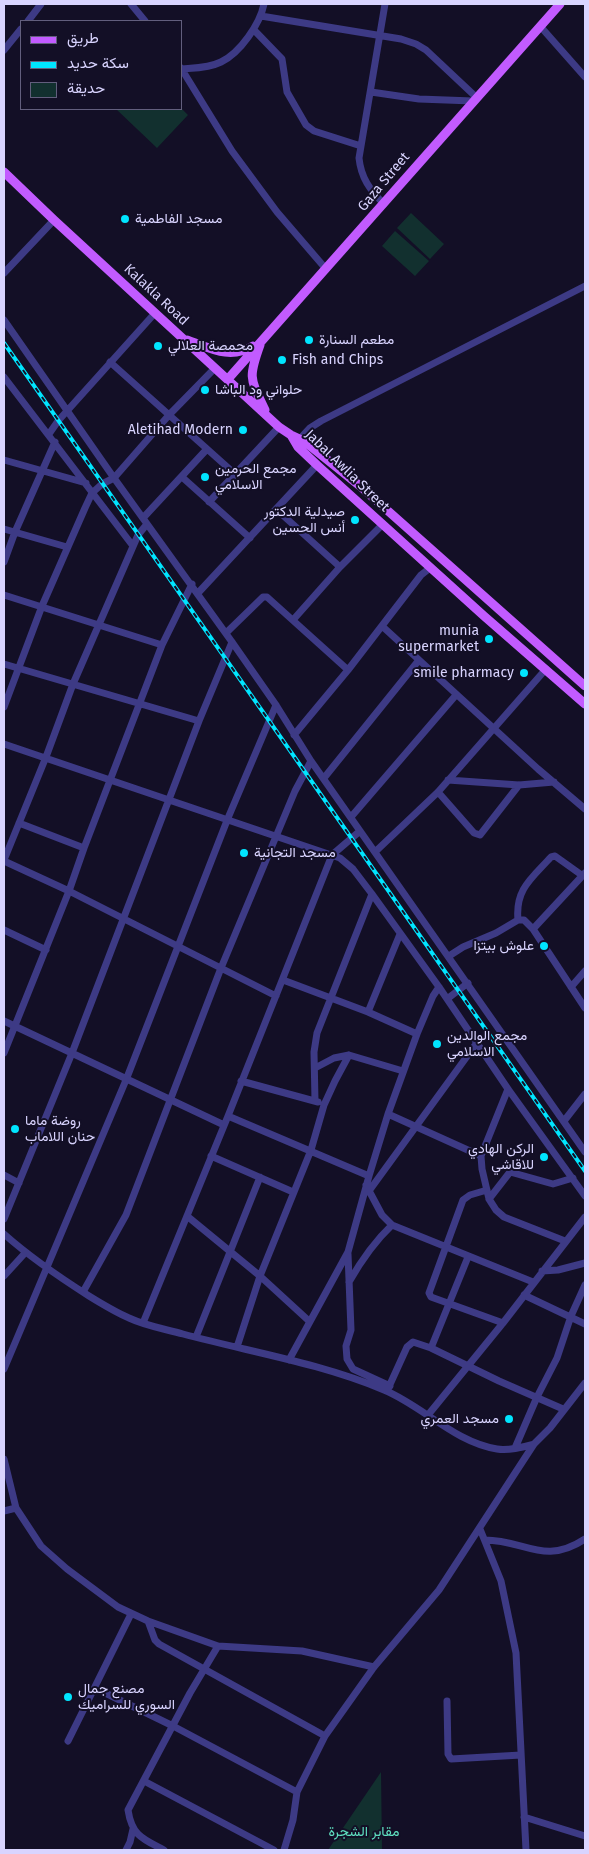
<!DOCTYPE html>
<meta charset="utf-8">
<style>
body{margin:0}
#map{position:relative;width:589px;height:1854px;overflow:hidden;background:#130f26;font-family:"Fira Sans",Vazirmatn,sans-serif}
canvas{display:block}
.frame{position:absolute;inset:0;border:5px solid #d9d4ff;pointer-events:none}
.legend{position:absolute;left:20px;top:20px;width:162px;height:90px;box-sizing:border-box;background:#130f26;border:1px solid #625e7d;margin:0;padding:6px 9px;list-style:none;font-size:15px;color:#d9d4ff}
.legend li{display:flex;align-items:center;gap:10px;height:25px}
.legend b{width:25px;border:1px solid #625e7d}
</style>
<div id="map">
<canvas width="589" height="1854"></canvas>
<div class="frame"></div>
<ul class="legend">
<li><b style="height:6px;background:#c25bff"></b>طريق</li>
<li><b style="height:6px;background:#00e5ff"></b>سكة حديد</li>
<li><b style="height:14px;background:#12302f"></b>حديقة</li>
</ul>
</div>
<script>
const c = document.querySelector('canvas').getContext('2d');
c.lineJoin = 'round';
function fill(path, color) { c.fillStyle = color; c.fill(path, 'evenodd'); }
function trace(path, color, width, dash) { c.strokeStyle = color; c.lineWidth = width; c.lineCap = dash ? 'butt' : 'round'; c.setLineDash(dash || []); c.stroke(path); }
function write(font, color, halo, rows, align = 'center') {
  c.font = font + ' "Fira Sans",Vazirmatn,sans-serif'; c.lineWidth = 4; c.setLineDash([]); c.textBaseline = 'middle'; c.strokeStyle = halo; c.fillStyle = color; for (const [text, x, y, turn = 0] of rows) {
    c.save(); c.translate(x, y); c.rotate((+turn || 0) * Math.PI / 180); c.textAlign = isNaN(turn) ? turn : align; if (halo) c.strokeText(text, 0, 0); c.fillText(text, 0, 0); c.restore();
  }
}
fill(new Path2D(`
 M181,108L188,115L157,148L116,109Z
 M411,213L444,244L430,259L397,228Z
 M395,231L429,261L415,276L382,246Z
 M381,1772L382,1850H328Z`), '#12302f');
trace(new Path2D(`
 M131,4L145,21
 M261,16L401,39L416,44L426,50L476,97
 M28,21L41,4
 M540,26L585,77
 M254,30L282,59L287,92L306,125L314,131L361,146
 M4,50L21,29
 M181,68L232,151L277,212L326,269
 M182,69C194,68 209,68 221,62C240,53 260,24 264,4
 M371,92L419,99L473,101
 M384,204C370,190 361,178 359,158L385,4
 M4,273L54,220
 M4,320L114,478L232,642L276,705L311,761L585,1152
 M110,362L235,474
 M4,377L133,546
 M49,434L58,421L155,313
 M297,442L310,428L321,421L585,286
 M4,460L86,483
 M182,477L250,538
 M209,502L279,427
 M276,509L340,567
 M143,518L207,449
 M4,529L67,547
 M4,562L15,532L55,442
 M198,593L317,465
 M4,595L162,645
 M293,620L340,567L383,524
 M382,626L538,769L585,809
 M226,633L263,597H267L348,670
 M4,664L199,721
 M4,707L42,606L85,508L92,493L102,484L114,478L169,415L215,368
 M294,735L348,670L421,575L430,568
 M4,744L340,858L353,869L372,894L439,987L508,1089L585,1196
 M324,778L419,660
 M448,780L519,785L554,782
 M438,792L474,833L480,835L519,785
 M351,817L456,695
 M19,823L84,848
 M375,852L438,792L546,669
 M4,860L46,757L73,684L138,535L147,524
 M4,861L69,891L276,996
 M518,920C515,889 532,878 551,857L555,856L583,876
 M533,929L585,873
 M4,930L46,950
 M449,956L463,947L496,933L518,920H524L533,929L585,1008
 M283,980L368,1012L417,1034
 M571,987L585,971
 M447,999L468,983
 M368,1012L400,934
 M4,1021L224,1125
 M4,1053L69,891L84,848L162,645L192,584
 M315,1068L334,1058L349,1055L403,1071
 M241,1081L318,1102
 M508,1089L481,1156L482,1169L489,1199L496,1210L504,1217L565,1241
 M315,1101L314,1052L317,1033L372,894
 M388,1114L481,1156
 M228,1116L369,1176
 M564,1121L585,1094
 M211,1156L293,1192
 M4,1175L19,1183
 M366,1185L382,1215L392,1225L533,1282
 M487,1190L470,1195L463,1200L429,1293L431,1297L503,1323
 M369,1191L476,1044
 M489,1199L510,1172L553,1184L573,1178
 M187,1216L260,1276L309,1321
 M4,1219L72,1053L199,721L232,642
 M4,1234C31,1258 59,1277 89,1296C102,1304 115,1312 129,1318C146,1326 165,1329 183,1334C250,1352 320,1363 384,1390C423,1406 454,1442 497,1449C509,1451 523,1447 534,1444
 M348,1254L351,1330L346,1346L347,1359L353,1369L390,1386
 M542,1271L558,1270L585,1263
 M4,1276L25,1253
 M349,1282C361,1261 374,1242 392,1225
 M83,1292L126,1215L221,968L295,791L311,761
 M524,1295L585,1324
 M143,1323L228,1116L326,870L332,855L360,831
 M196,1337L260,1177
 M237,1347L260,1276L311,1150L324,1105L335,1081L349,1055
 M431,1348L468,1257
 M289,1360L348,1252L369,1176L388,1114L417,1034L433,996L439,987
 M4,1369L126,1080L228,818L276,705
 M387,1391L407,1347L413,1342L431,1348L499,1381L563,1409
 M428,1415L503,1323L585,1217
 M515,1448L537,1397L557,1358L571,1316L585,1285
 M4,1459L16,1508L41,1546L67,1569L118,1607L148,1621L218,1646L302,1651L374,1667
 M4,1511L16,1508
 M480,1529L501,1581L516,1653L526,1850
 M485,1540C525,1540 544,1566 585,1539
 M148,1621L155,1640L159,1644L325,1736
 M95,1688L173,1726L297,1792
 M447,1701L448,1754L451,1759L521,1755
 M68,1741L131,1614
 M144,1781L274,1850
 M524,1817L585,1836
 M126,1850L130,1842L133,1829
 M164,1850C143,1839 132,1836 128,1810L190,1693L218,1646
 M284,1850L293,1820L297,1792L325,1736L374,1667L439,1590L534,1444L550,1428L585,1383`), '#3d3a85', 7);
trace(new Path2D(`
 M4,172L54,220L279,427L291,435L304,441L360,486L585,686
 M187,340C210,348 230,360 253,346
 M260,345C248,378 250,378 265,410
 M228,379L560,4
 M291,435L298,447L317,465L484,616L585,704`), '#c25bff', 9);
const rail = new Path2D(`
 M4,343L585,1171`);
trace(rail, '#00e5ff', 4);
trace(rail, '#130f26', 2, [5.5]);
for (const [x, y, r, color] of [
 [125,219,5,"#00e5ff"],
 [309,340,5,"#00e5ff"],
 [158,346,5,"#00e5ff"],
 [282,360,5,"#00e5ff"],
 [205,390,5,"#00e5ff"],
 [243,430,5,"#00e5ff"],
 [205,477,5,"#00e5ff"],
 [355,520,5,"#00e5ff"],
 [489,639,5,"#00e5ff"],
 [524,673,5,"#00e5ff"],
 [244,853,5,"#00e5ff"],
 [544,946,5,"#00e5ff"],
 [437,1044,5,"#00e5ff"],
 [15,1129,5,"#00e5ff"],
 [544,1157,5,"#00e5ff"],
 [509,1419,5,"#00e5ff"],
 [68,1697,5,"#00e5ff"]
]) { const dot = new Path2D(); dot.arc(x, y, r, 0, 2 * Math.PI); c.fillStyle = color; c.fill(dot); trace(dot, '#130f26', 2); }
write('14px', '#d9d4ff', '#130f26', [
 ["Gaza Street",384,182,-50],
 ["Kalakla Road",156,295,43],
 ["Jabal Awlia Street",347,471,44]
]);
write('14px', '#d9d4ff', '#130f26', [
 ["مسجد الفاطمية",135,219],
 ["مطعم السنارة",319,340],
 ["محمصة العلالي",168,346],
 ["Fish and Chips",292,360],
 ["حلواني ود الباشا",215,390],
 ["Aletihad Modern",233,430,"right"],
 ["مجمع الحرمين",215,469],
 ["الاسلامي",215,485],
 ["صيدلية الدكتور",345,512,"right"],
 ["أنس الحسين",345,528,"right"],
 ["munia",479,631,"right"],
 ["supermarket",479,647,"right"],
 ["smile pharmacy",514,673,"right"],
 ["مسجد التجانية",254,853],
 ["علوش بيتزا",534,946,"right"],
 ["مجمع الوالدين",447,1036],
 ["الاسلامي",447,1052],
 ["روضة ماما",25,1121],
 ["حنان اللاماب",25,1137],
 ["الركن الهادي",534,1149,"right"],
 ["للاقاشي",534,1165,"right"],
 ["مسجد العمري",499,1419,"right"],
 ["مصنع جمال",78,1689],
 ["السوري للسراميك",78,1705]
], 'left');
write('14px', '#5fe0c0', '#130f26', [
 ["مقابر الشجرة",364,1832]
]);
</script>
